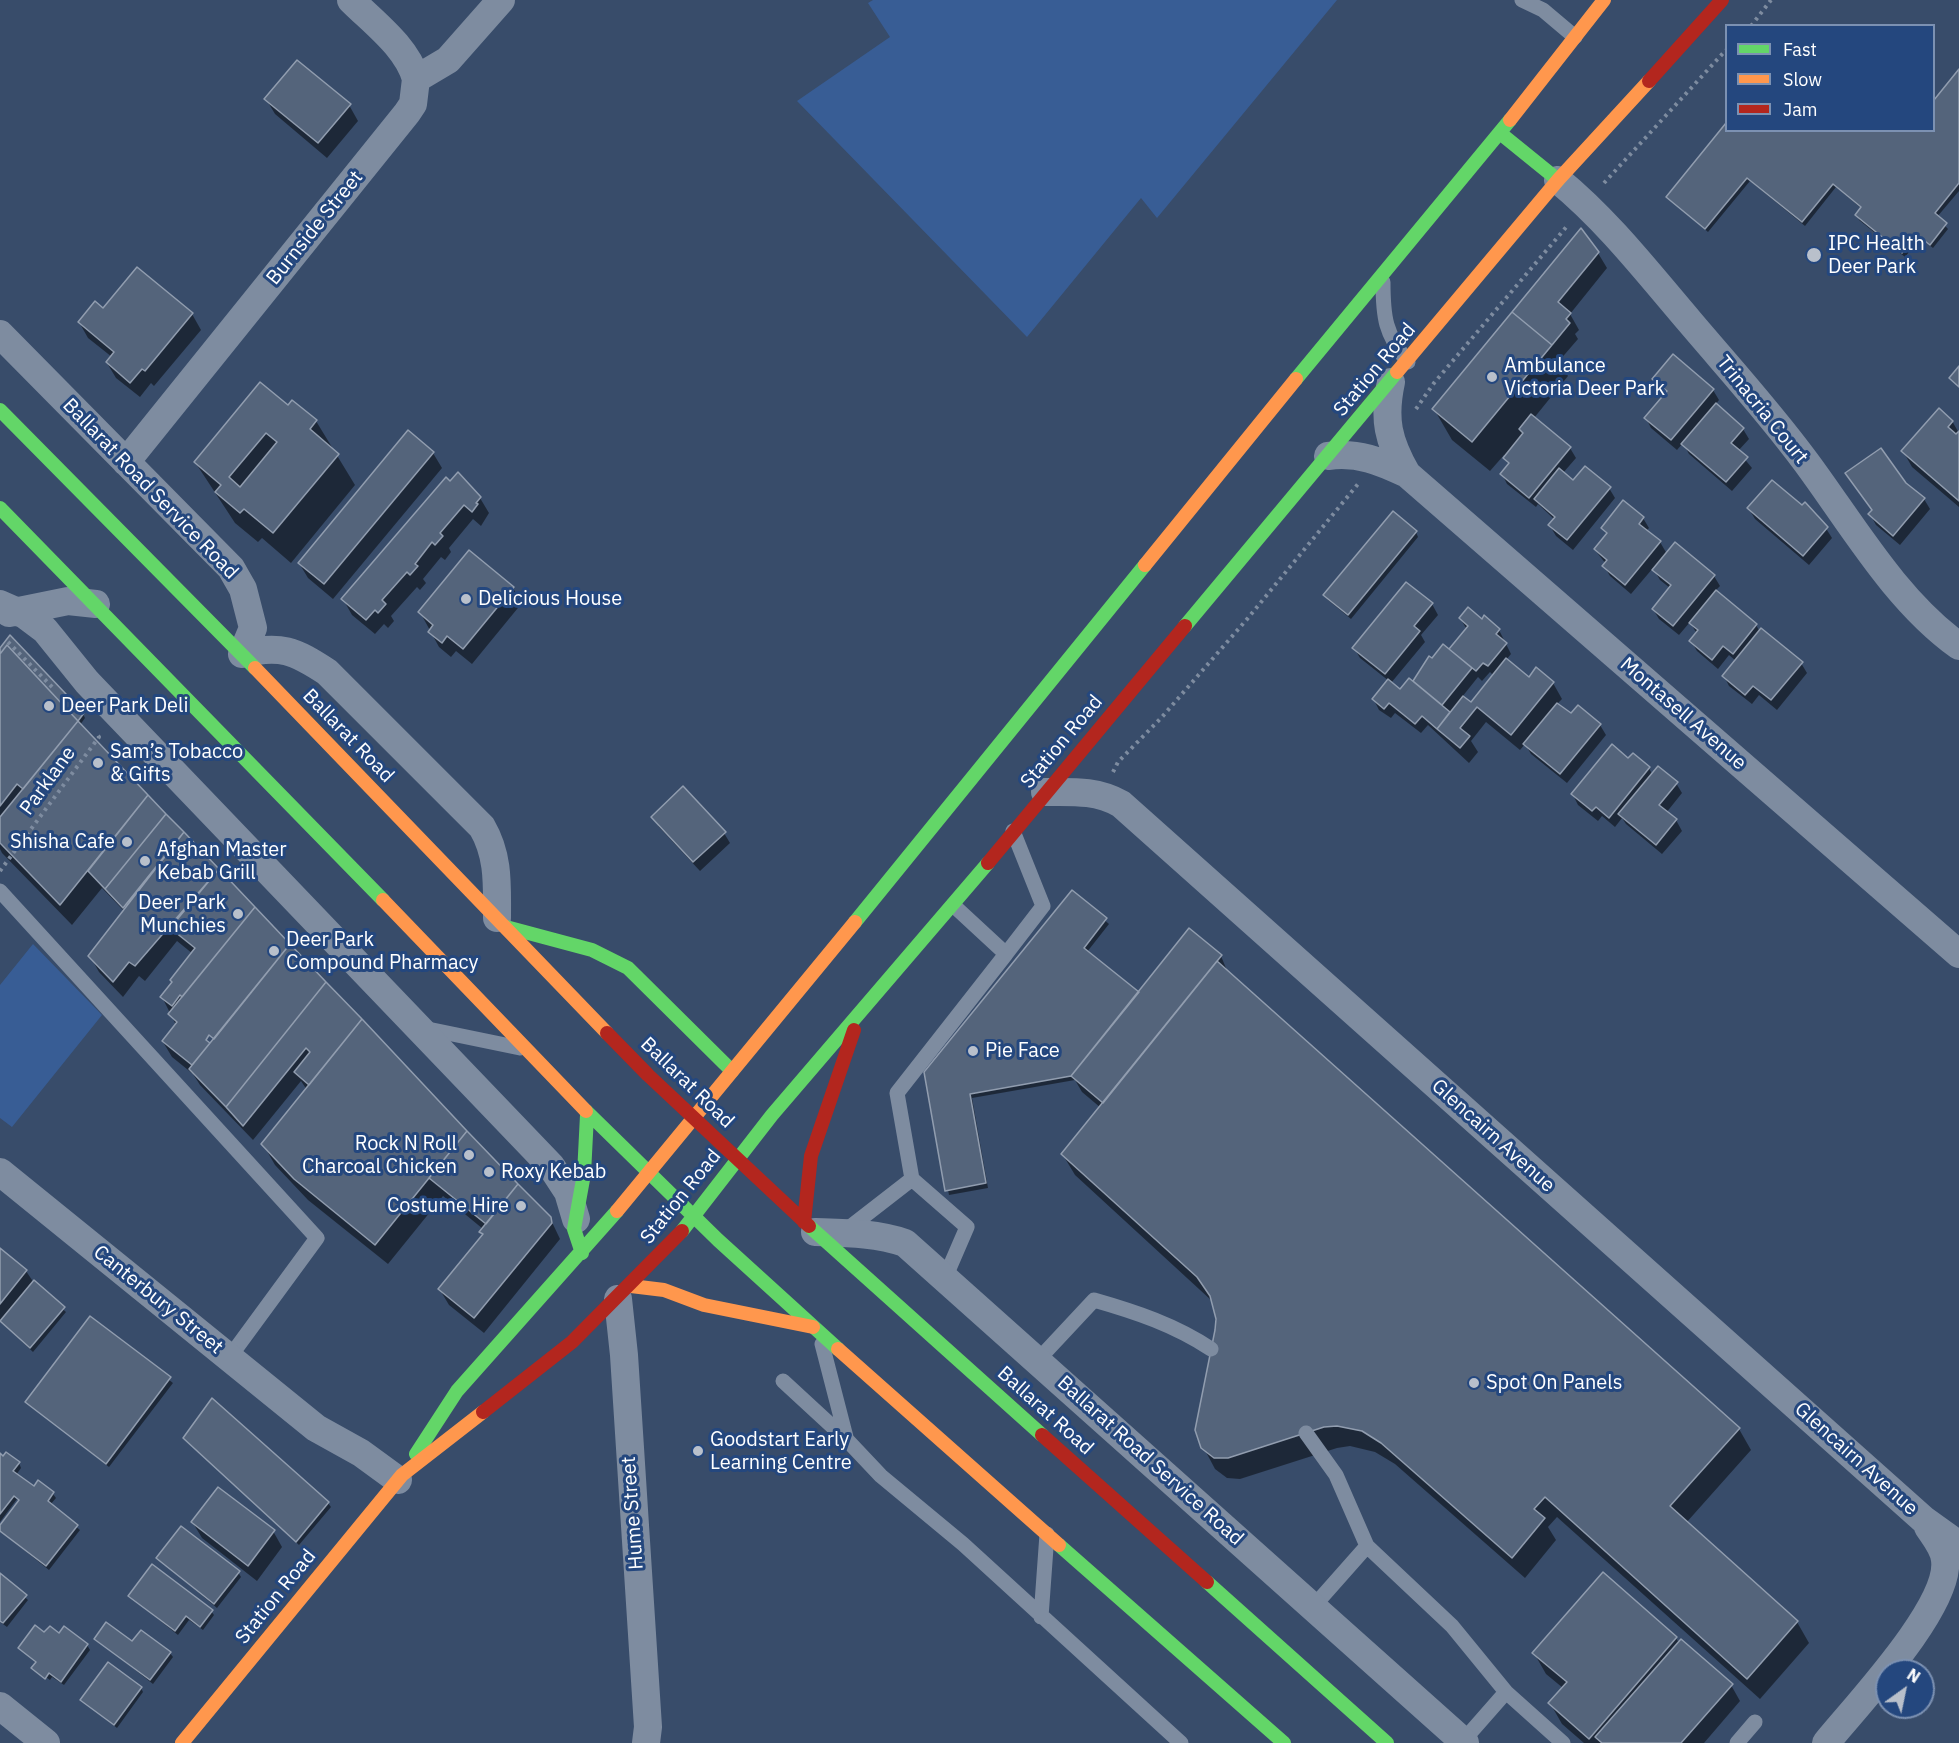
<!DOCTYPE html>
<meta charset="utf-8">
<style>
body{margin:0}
#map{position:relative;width:1959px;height:1743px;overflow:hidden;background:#384c6a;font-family:"IBM Plex Sans",sans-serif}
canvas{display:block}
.legend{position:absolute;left:1725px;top:24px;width:210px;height:108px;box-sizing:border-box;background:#24477e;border:2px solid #7c91b2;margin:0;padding:8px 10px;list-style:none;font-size:18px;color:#fff}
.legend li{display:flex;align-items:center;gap:12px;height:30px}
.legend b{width:30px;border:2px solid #7c91b2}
.north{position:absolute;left:1875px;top:1659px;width:60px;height:60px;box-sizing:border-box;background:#24477e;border:2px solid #7c91b2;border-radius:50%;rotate:33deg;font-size:16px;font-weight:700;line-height:24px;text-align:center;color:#fff}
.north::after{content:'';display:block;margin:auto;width:21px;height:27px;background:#b9c0cb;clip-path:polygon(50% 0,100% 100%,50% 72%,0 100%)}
</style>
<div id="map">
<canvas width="1959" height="1743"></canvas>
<ul class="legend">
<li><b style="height:8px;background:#63d668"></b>Fast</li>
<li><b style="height:8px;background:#ff974d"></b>Slow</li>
<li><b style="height:8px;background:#b3261e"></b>Jam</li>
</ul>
<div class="north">N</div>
</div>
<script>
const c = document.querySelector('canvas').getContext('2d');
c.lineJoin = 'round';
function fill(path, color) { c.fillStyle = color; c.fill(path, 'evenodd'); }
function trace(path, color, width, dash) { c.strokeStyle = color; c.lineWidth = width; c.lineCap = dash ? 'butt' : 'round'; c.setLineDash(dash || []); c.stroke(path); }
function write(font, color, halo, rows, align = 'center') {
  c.font = font + ' "IBM Plex Sans",sans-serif'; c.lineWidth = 6; c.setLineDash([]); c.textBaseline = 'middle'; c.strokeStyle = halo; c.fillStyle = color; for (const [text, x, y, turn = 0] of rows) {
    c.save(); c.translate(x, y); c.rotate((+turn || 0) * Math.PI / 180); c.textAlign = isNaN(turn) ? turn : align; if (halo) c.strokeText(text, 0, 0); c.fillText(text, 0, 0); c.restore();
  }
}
fill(new Path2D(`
 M873,0H1337L1157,218L1141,198L1027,337L797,101L890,37L868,3Z
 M33,944L102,1015L12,1127L0,1118V985Z`), '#385d95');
fill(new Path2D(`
 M1959,71V191L1937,217L1948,229L1933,248L1920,238L1905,257L1859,220L1857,215L1862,209L1836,187L1805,226L1750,181L1708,232L1668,197L1726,125V130H1934V103Z
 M266,99L349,105L358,121L327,158L275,114Z
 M1598,253L1607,268L1570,314L1579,330L1575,334L1578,339L1559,361L1568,376L1534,418L1570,448L1576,458L1563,473L1574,482L1609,488L1615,498L1573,550L1556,536L1550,526L1555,520L1538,504L1536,507L1507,484L1502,474L1509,465L1504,455L1490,471L1452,440L1434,409Z
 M103,310L192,314L201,330L154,386L151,383L140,397L116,378L107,363L112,357L88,338L79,322Z
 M1673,356L1713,390L1719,400L1715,405L1743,429L1749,439L1738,451L1752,468L1732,491L1689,454L1683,443L1677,450L1651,428L1646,418L1666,394L1654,379Z
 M293,402L316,421L355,485L291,563L262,538L258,542L235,523L195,462L288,407Z
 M1952,421L1959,433V507L1912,467L1903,451Z
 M433,453L442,468L333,599L308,578L299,563Z
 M446,480L480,498L489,513L481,526L473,519L449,548L451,552L445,560L441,557L423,579L426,583L420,590L417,587L391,616L394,621L388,628L384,624L375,634L352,615L343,599Z
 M1853,484H1905L1924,499L1930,509L1900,545L1876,525L1870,514L1873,511Z
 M1805,504L1817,514L1832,538L1809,565L1755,519L1749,509L1802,507Z
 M1643,518L1649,528L1646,531L1660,542L1667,554L1714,576L1720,586L1715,591L1756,625L1760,632L1801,663L1807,673L1777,710L1759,695L1752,704L1729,686L1724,676L1736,661L1729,655L1718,669L1697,651L1691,641L1697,634L1690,622L1679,635L1659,619L1653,609L1670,588L1660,580L1653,568L1631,594L1610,576L1604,566L1606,564L1595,550L1607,535L1603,528Z
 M1416,532L1418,537L1351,619L1328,600L1325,596Z
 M513,588L522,603L472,664L456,651L451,657L439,647L420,612Z
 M1432,604L1438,615L1421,635L1425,642L1391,683L1401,691L1413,683L1430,658L1432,660L1449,651L1466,628L1460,618L1468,609L1499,630L1511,654L1506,660L1529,679L1553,683L1562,699L1557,704L1571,716L1600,725L1606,735L1567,783L1531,754L1525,744L1520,750L1486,722L1471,741L1478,752L1469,763L1428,725L1421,733L1395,713L1391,718L1379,710L1374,700L1389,681L1360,658L1354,648ZM1490,672L1494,676L1471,704L1462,697L1478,677L1482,681Z
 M0,650L83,714L85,718L80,725L550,1218L560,1239L484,1333L449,1305L440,1290L483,1236L481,1232L483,1229L443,1196L388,1264L308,1200L275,1165L263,1144L307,1090L301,1081L253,1140L200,1085L193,1074L172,1057L163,1042L176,1025L162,997L193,954L177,941L145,981L139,976L123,997L99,972L90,956L124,911L102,888L72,925L2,853L0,849ZM209,1033L216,1038L210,1045L203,1040Z
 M1629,760L1649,768L1652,774L1676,783L1682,793L1666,813L1676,820L1682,831L1662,854L1626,824L1622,818L1615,827L1602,816L1598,821L1578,805L1573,795Z
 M653,817L724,833L730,843L700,871L659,827Z
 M1072,892L1109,924L1087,952L1139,994L1221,956L1228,973L1739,1429L1751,1450L1686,1523L1797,1622L1809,1643L1760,1699L1557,1517L1548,1527L1556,1540L1525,1578L1395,1464L1375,1452L1350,1446L1337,1448L1240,1479L1227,1478L1215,1469L1197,1435L1216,1331L1215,1308L1212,1301L1075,1175L1063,1155L1101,1108L1082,1092L1075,1080L972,1098L988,1188L949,1195L926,1073Z
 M0,1250L26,1271L34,1283L66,1312L33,1352L0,1321Z
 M90,1318L173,1383L109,1467L27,1402Z
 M185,1438L328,1503L331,1507L299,1545Z
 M0,1455L19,1463L21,1468L16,1475L34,1488L39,1483L53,1494L56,1498L50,1505L80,1530L49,1570L0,1531L20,1501L17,1499L0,1522Z
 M193,1523L273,1531L282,1547L257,1581L202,1538Z
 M157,1558L238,1572L241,1577L217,1608Z
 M0,1575L28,1600L7,1627L0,1622Z
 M129,1596L211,1611L214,1615L203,1630L189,1620L178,1635Z
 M45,1634L59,1635L87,1645L90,1650L64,1685L52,1677L50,1680L34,1669V1671L33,1669L36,1663L20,1649Z
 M1676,1638L1679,1643L1731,1685L1740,1701L1704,1743H1584L1562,1724L1550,1703L1563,1688L1546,1674L1534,1653Z
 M96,1639L133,1643L170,1653L173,1657L153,1684Z
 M141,1688L143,1692L117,1728L82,1700Z`), '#0007');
const building = new Path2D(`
 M297,60L351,104L318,143L264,99Z
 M1959,69V183L1935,213L1947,223L1930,245L1917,235L1902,253L1855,215L1861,207L1833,184L1802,222L1747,178L1705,229L1666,197L1726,123V130H1934V100Z
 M1581,228L1599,252L1558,302L1571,313L1566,319L1570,323L1552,345L1512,312Z
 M137,267L193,313L145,371L142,369L130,383L106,362L114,352L78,322L95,301L103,308Z
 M1512,312L1552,345L1472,442L1432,409Z
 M1673,354L1714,389L1671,440L1644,418L1667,391L1652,379Z
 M1959,366V387L1949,378Z
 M260,382L288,405L292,400L317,420L310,429L339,454L273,533L244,509L240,513L215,492L221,485L194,462ZM266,433L277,442L240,487L229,477Z
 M1716,403L1744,428L1731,443L1748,457L1726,482L1681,444Z
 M1939,408L1953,421L1948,427L1956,434L1959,431V501L1901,451Z
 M1531,414L1571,447L1529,498L1500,474L1509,463L1503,458L1523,433L1519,429Z
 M408,430L434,452L324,584L298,563Z
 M1881,448L1906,483L1925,498L1893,536L1868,514L1872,510L1845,473Z
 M1585,466L1611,487L1567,540L1548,525L1555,517L1534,499L1559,468L1573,480Z
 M458,472L481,497L476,503L478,504L472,512L464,505L440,533L443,536L435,545L432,542L415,564L418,566L410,575L407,572L382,600L386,604L378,613L375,610L366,620L341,599L446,477L450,481Z
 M1772,480L1802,505L1805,502L1828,527L1803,556L1747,508Z
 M1623,500L1644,517L1639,524L1661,541L1625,585L1602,566L1607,560L1594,549L1607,533L1601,528Z
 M1393,511L1417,531L1348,615L1323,595Z
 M1675,542L1715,575L1673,626L1652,609L1671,585L1652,570Z
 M469,550L514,587L463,649L447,636L442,643L428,632L433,625L418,612Z
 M1406,582L1433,603L1414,626L1420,631L1385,674L1352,648Z
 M1716,590L1757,624L1733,654L1723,646L1712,660L1689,641L1698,630L1689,623Z
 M1468,607L1482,619L1484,615L1500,629L1496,634L1507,643L1488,666L1483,663L1476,671L1449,649L1468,626L1459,618Z
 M1761,628L1803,662L1771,700L1753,686L1745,695L1722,676Z
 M10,635L84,713L78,721L7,645L0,654V648Z
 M1443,644L1472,668L1442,705L1413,681L1429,656L1432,658Z
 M7,645L78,721L23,789L17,784L0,806V654Z
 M1506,658L1529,677L1536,667L1554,682L1511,735L1477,707L1460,728L1470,736L1460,748L1437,729L1463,696L1471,702Z
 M1409,678L1450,712L1437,729L1422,716L1415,724L1389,703L1384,709L1372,699L1388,679L1400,689Z
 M1557,703L1571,713L1578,705L1601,724L1560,774L1523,744Z
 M78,721L148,795L60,905L0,843V817Z
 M1612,744L1628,758L1633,753L1650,767L1609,818L1596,807L1592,811L1571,794Z
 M1658,766L1678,782L1659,805L1677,819L1656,845L1618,814Z
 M683,786L726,832L693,862L651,817Z
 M148,795L166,814L105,889L88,871Z
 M166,814L184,832L123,908L105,889Z
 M184,832L219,869L135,966L129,962L113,982L88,956Z
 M219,869L255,907L182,997L180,995L172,1006L160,997L172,982L170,980L195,948L170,928Z
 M1072,890L1107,918L1084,948L1139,992L1071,1076L970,1094L986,1183L945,1191L924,1072Z
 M255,907L290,944L214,1039L209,1035L206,1040L210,1043L192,1065L162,1041L177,1022L168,1014Z
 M1189,928L1222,955L1103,1103L1071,1076Z
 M290,944L326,982L226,1107L189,1069Z
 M1217,961L1740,1428L1670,1506L1798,1621L1747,1679L1545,1497L1534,1509L1545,1518L1512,1558L1381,1443L1362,1431L1337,1426L1324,1427L1228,1458H1214L1201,1448L1195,1430L1215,1330L1216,1319L1210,1296L1197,1277L1061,1154Z
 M326,982L362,1019L309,1085L294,1072L310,1052L306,1048L243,1126L226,1107Z
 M362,1019L467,1131L375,1245L294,1179L261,1144Z
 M467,1131L518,1184L486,1224L429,1178Z
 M518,1184L551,1217L552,1223L474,1318L438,1289L483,1234L479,1232Z
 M0,1248L27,1270L0,1304Z
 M34,1280L65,1307L30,1348L0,1321Z
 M90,1316L171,1377L106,1464L25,1402Z
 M212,1398L329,1502L296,1542L183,1438Z
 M6,1452L20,1462L13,1471L34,1486L38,1480L54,1492L48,1501L78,1525L46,1566L0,1531V1525L19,1500L14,1496L0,1514V1453L3,1456Z
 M218,1487L275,1530L248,1566L191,1522Z
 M181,1526L240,1571L214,1604L156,1558Z
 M152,1564L213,1610L200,1627L186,1616L175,1631L128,1596Z
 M1603,1572L1677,1637L1589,1739L1548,1703L1567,1682L1532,1653Z
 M0,1573L27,1595L3,1623L0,1621Z
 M106,1622L132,1641L141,1630L171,1652L150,1680L94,1639Z
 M35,1625L44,1632L50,1626L59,1633L64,1626L88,1644L61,1682L49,1673L45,1679L31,1668L36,1662L18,1648Z
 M1681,1639L1733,1684L1681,1743H1602L1595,1737Z
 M108,1662L142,1687L114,1725L80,1700Z`);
fill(building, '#54647b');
trace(building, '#919daf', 1.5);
trace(new Path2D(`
 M1751,26L1771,0
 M1604,183L1726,50
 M1416,409L1434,383L1568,225
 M8,642L55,690
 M1113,772L1118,762L1162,717L1248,618L1358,484
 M0,871L99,737L97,735`), '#7e8ca0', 4, [3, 4.5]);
trace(new Path2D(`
 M1522,0L1543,10L1575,37
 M1383,282C1383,317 1385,334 1408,362
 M0,891L317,1238L229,1358
 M1006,954L1043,906L1013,831
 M423,1028L520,1048
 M912,1179L967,1227L945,1278
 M845,1231L912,1179L897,1093L1006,954L953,905
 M822,1344L846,1437
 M1037,1361L1094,1300C1136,1312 1175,1325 1211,1349
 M783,1381L847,1440L881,1476L963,1544L1181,1743
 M1306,1433L1336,1475L1367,1546L1313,1607
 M1367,1546L1452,1626L1506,1692L1563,1743
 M1041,1617L1047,1534
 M1463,1741L1506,1692
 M1737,1743L1755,1722`), '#7e8ca0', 15);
trace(new Path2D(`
 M351,0C374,23 407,47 416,79
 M1558,180C1608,221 1648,273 1690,322C1729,368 1770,413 1806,462C1852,524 1895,600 1959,646
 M0,334L231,568L243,589L253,628L242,654
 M1391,382C1383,419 1388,441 1407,474
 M1328,456C1358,452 1380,461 1407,474L1959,954
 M126,462L407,113L413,104L416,79L448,60L501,0
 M0,604L25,615L45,630L87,682L551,1166L568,1192L576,1219
 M9,613L68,601L96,604
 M242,654C280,644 295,651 327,672L482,827C499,856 497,885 497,918
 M1045,792C1072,792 1096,790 1121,804L1924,1520L1959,1545
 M0,1172L316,1428L361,1453L398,1480
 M815,1232C845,1233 876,1233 905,1243L1465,1743
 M618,1299L624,1355L648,1727L646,1743
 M0,1706L46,1743
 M1826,1743C1856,1706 1951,1606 1945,1560C1944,1548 1934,1536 1928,1527`), '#7e8ca0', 28);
trace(new Path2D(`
 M1500,133L1558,180
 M1296,379L1510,120
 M0,410L255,668
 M0,508L383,900
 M1185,626L1397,372
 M855,922L1145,565
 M506,927L592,950L628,968L732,1071
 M586,1111L718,1240L838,1349
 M809,1226L1042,1435
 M682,1231L772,1115L988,863
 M582,1253L574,1229L584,1174L587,1115
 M416,1454L457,1391L617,1211
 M1059,1545L1284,1743
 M1207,1582L1387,1743`), '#63d668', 14);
trace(new Path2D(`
 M1510,120L1604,0
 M1397,372L1558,180L1649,81
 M1145,565L1296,379
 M255,668L607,1033
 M383,900L586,1111
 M617,1211L855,922
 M631,1286L664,1290L704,1305L813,1327
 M838,1349L1059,1545
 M182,1743L402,1475L483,1412`), '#ff974d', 14);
trace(new Path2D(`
 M1649,81L1722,0
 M988,863L1185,626
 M607,1033L648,1075L809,1226
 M804,1222L811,1156L854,1030
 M483,1412L572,1342L682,1231
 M1042,1435L1207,1582`), '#b3261e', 14);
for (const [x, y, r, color] of [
 [1814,255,8,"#b9c0cb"],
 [1492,377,6,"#b9c0cb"],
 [466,599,6,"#b9c0cb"],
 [49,706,6,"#b9c0cb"],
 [98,763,6,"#b9c0cb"],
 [127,842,6,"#b9c0cb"],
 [145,861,6,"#b9c0cb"],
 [238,914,6,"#b9c0cb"],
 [274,951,6,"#b9c0cb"],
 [973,1051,6,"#b9c0cb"],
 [469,1155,6,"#b9c0cb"],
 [489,1172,6,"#b9c0cb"],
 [521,1206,6,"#b9c0cb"],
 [1474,1383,6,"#b9c0cb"],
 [698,1451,6,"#b9c0cb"]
]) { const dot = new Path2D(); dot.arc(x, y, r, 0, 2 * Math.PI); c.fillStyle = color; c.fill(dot); trace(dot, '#24477e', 2); }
write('20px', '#fff', '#24477e', [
 ["Burnside Street",315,228,-51],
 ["Station Road",1375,370,-50],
 ["Trinacria Court",1762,410,51],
 ["Ballarat Road Service Road",150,489,46],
 ["Montasell Avenue",1683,714,41],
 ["Ballarat Road",348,736,46],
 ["Station Road",1062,742,-50],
 ["Parklane",48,781,-54],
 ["Ballarat Road",687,1083,44],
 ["Glencairn Avenue",1493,1136,42],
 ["Station Road",681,1197,-51],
 ["Canterbury Street",158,1300,39],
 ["Ballarat Road",1045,1411,42],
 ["Glencairn Avenue",1856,1459,42],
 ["Ballarat Road Service Road",1150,1461,42],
 ["Hume Street",633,1513,-94],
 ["Station Road",276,1597,-51]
]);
write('20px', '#fff', '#24477e', [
 ["IPC Health",1828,244],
 ["Deer Park",1828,267],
 ["Ambulance",1504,366],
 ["Victoria Deer Park",1504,389],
 ["Delicious House",478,599],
 ["Deer Park Deli",61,706],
 ["Sam’s Tobacco",110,752],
 ["& Gifts",110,775],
 ["Shisha Cafe",115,842,"right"],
 ["Afghan Master",157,850],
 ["Kebab Grill",157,873],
 ["Deer Park",226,903,"right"],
 ["Munchies",226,926,"right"],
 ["Deer Park",286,940],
 ["Compound Pharmacy",286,963],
 ["Pie Face",985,1051],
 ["Rock N Roll",457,1144,"right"],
 ["Charcoal Chicken",457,1167,"right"],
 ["Roxy Kebab",501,1172],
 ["Costume Hire",509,1206,"right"],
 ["Spot On Panels",1486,1383],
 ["Goodstart Early",710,1440],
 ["Learning Centre",710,1463]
], 'left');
</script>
